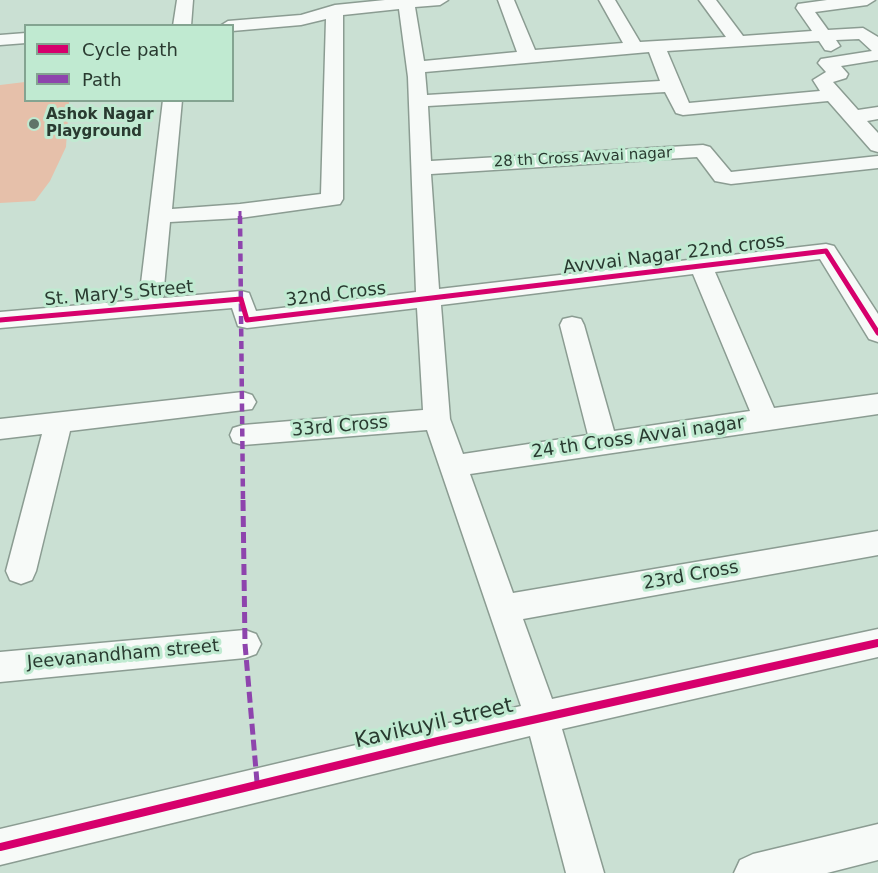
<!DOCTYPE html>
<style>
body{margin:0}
#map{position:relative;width:878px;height:873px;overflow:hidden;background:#cae0d3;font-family:"DejaVu Sans",sans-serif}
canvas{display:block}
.legend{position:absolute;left:24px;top:24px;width:210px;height:78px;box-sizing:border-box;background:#c0ead1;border:2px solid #84a491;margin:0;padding:8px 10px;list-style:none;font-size:18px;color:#293a30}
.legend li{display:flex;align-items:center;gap:12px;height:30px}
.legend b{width:30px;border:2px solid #84a491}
</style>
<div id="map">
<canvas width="878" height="873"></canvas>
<ul class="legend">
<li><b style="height:8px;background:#d6006c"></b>Cycle path</li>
<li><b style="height:8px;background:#8e44ad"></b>Path</li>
</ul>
</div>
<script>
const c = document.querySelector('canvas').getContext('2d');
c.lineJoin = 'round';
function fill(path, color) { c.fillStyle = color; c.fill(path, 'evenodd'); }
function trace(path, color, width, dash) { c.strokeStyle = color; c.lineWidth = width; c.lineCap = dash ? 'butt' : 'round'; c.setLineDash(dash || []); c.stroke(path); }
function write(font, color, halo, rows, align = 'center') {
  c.font = font + ' "DejaVu Sans",sans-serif'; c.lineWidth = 6; c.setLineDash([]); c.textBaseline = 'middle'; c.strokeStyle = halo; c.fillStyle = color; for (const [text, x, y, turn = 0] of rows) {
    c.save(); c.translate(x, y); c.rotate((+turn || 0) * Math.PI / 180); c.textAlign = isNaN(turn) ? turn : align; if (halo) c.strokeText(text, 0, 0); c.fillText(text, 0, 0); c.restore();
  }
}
fill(new Path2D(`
 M25,82L26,100L69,101L66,147L50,181L35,201L0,203V85Z`), '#e6c0aa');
const street = new Path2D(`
 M177,0H193L191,26H173Z
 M385,0H448L440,5L415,7L424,61L517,52L498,0H514L535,50L623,43L599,0H615L640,42L726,37L699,0H716L743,36L812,31L796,8L798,4L827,0H875L867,5L815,12L828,30L863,28L878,37V60L841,66L848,74L846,78L833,82L858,110L878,107V119L867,121L878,133V152L871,150L828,101L683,115L676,113L665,92L428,106L431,161L703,145L710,147L731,172L878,156V168L731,184L715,181L697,157L431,174L439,289L826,244L834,246L878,314V342L869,339L820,259L715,272L774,408L878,394V414L470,474L513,593L878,531V555L523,619L552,699L878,629V657L562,729L604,873H566L530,736L0,865V829L521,706L427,430L243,445L233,442L230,435L233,428L243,425L423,410L417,308L247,328L238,326L232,308L0,328V312L139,300L163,100H182L172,209L240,204L321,194L326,19L301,25L232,31V26H220L228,21L301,15L335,5ZM399,9L408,77L416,292L256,311L249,293L241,291L163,298L170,222L240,218L340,204L343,199V15ZM859,39L872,51L821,59L818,63L826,72L813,80L820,91L689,103L667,51L819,41L825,50L831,51L840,46L836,40ZM649,52L660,81L427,95L425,72ZM693,274L750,411L614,431L584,325L581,319L572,317L563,319L560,325L588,435L463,454L450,419L441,305Z
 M26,33V43L0,45V35Z
 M243,392L252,395L256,402L252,409L70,431L36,571L32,580L21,584L10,580L6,571L42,434L0,439V419Z
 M245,630L256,634L261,644L256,654L245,658L0,682V652Z
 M878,824V860L827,873H734L740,860L753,854Z`);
trace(street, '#8b9c92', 3);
fill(street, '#f7faf8');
trace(new Path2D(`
 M240,211V218`), '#8e44ad', 3, [6, 3]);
trace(new Path2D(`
 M240,216L243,502`), '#8e44ad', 4.5, [8, 4.5]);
trace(new Path2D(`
 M243,500L245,644L257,782`), '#8e44ad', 5, [11, 5]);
trace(new Path2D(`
 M0,320L241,299L247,320L826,251L878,333`), '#d6006c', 5);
trace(new Path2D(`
 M0,847L438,741L878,643`), '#d6006c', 8);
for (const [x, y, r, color] of [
 [34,124,6,"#617469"]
]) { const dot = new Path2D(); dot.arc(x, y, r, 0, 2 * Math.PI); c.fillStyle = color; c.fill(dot); trace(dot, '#c0ead1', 2); }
write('bold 15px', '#293a30', '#c0ead1', [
 ["Ashok Nagar",46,115],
 ["Playground",46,132]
], 'left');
write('15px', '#293a30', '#c0ead1', [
 ["28 th Cross Avvai nagar",583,158,-3]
]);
write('18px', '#293a30', '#c0ead1', [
 ["Avvvai Nagar 22nd cross",674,255,-7],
 ["St. Mary's Street",119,294,-5],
 ["32nd Cross",336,295,-7],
 ["33rd Cross",340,427,-5],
 ["24 th Cross Avvai nagar",638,438,-8],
 ["23rd Cross",691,576,-10],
 ["Jeevanandham street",123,655,-5]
]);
write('21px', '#293a30', '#c0ead1', [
 ["Kavikuyil street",434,724,-13]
]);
</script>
